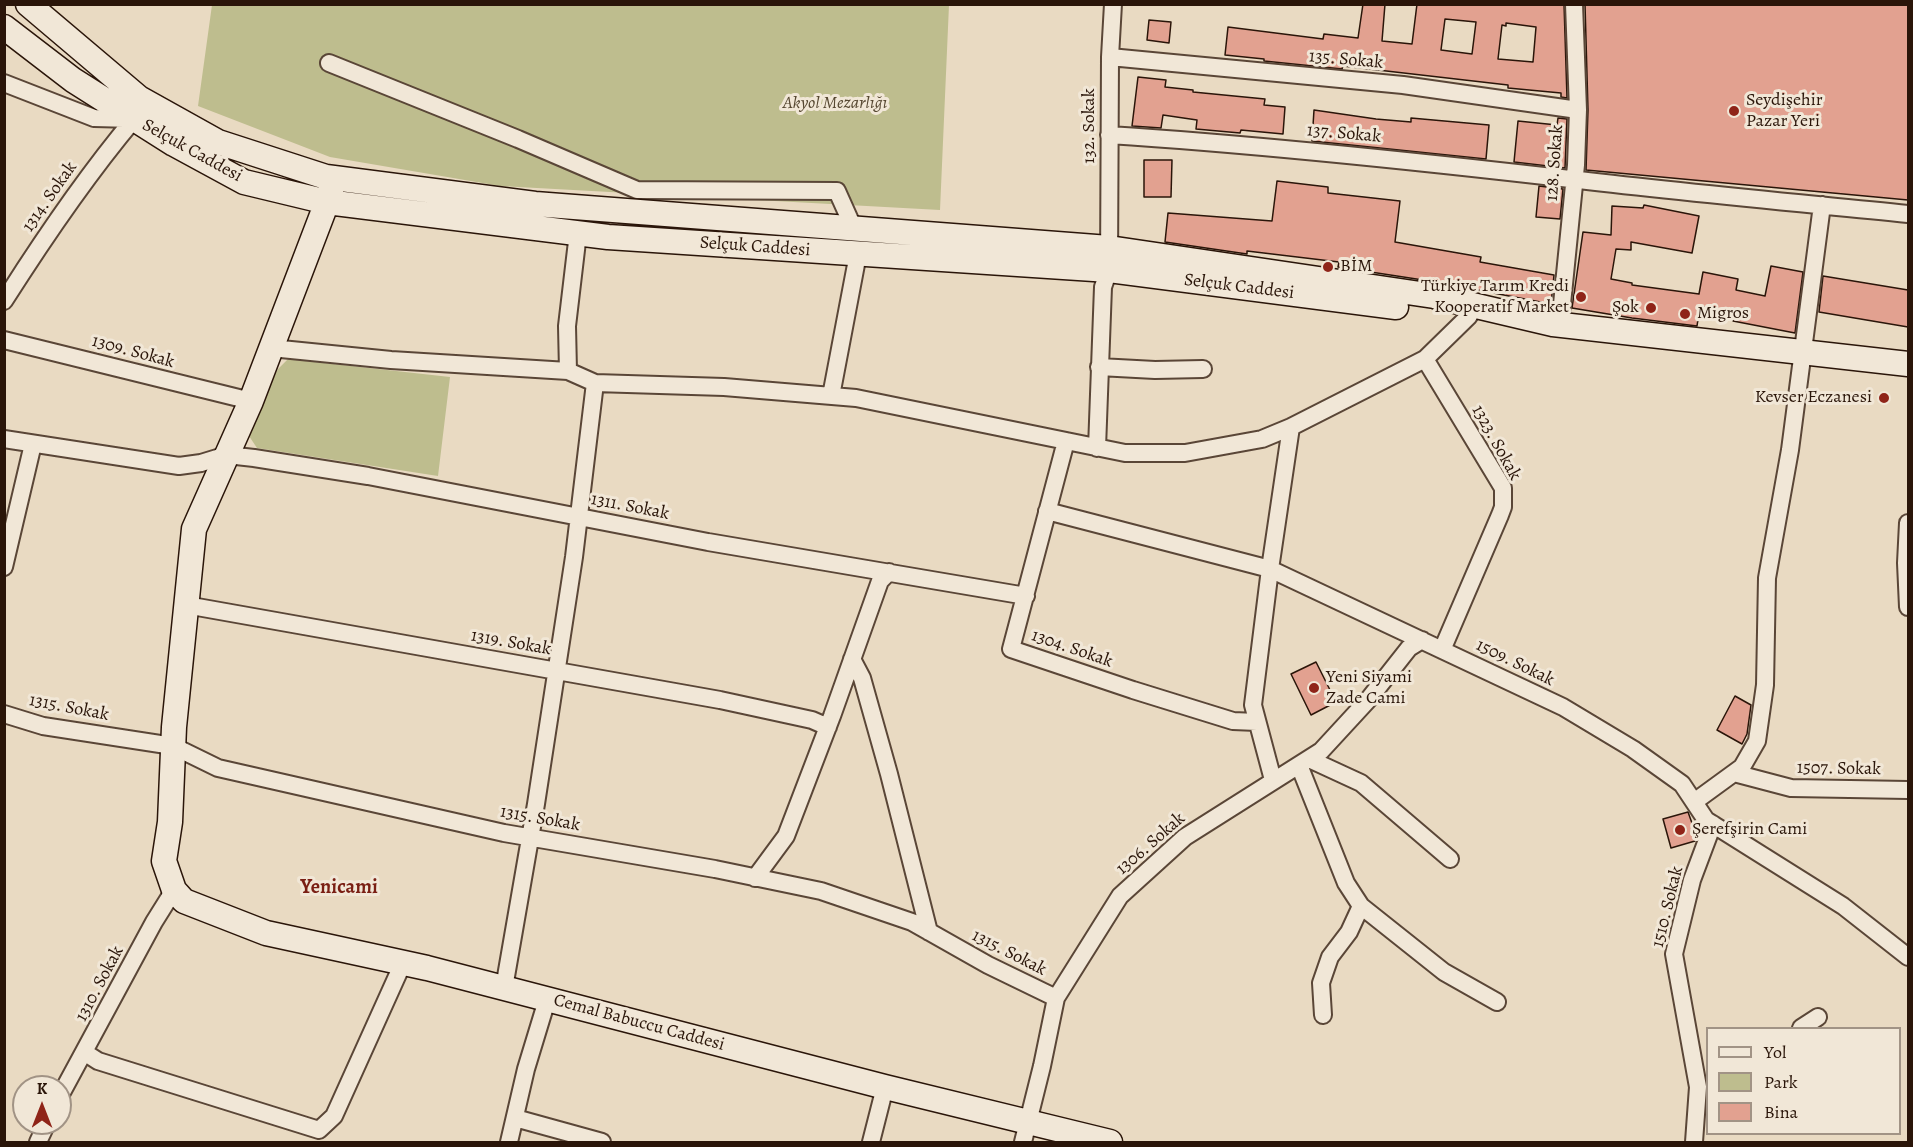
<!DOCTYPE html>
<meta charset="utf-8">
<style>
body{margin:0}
#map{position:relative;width:1913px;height:1147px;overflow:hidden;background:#e9dac2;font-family:Alegreya,serif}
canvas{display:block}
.frame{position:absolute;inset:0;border:6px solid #2a1509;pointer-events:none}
.legend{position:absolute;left:1706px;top:1027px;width:195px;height:108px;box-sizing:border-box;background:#f1e7d7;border:2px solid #a19385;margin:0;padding:8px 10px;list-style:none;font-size:18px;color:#2a1509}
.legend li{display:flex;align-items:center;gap:12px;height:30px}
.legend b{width:30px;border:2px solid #a19385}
.north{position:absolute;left:12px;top:1075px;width:60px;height:60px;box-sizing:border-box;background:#f1e7d7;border:2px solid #a19385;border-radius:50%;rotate:0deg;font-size:16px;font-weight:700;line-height:24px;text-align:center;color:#2a1509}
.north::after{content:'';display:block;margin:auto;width:21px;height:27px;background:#8f2418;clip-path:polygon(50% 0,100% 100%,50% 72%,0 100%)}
</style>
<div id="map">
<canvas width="1913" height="1147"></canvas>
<div class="frame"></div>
<ul class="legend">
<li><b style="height:8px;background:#f1e7d7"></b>Yol</li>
<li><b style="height:16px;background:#bebd8e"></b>Park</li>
<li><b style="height:16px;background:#e2a190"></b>Bina</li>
</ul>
<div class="north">K</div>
</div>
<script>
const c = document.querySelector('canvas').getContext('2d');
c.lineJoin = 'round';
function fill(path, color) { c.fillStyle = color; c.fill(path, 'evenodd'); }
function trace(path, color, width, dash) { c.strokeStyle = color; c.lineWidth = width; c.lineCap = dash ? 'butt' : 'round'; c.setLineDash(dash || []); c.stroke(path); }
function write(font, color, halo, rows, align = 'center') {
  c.font = font + ' Alegreya,serif'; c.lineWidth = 6; c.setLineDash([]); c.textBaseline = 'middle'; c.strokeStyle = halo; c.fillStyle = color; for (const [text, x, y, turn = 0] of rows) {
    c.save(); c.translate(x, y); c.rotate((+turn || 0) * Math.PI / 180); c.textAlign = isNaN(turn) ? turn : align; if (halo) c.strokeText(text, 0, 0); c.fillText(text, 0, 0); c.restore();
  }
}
fill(new Path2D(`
 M212,5H949L940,210L500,186L330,157L198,106Z
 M288,359L450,377L438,476L257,448L249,436L250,424L278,369Z`), '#bebd8e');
const building = new Path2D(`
 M1363,4H1385L1382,41L1412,44L1417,4H1564L1567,98L1561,97V93L1508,88V85L1343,66L1342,69L1264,61V59L1225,55L1228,27L1323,39L1324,34L1358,38ZM1445,19L1476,22L1472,54L1441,50ZM1506,23L1536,27L1533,62L1498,59L1502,25L1506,26Z
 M1585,4H1908V200L1586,170L1588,110Z
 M1149,20L1171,22L1169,43L1147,40Z
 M1138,77L1166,80L1165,87L1193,90V92L1265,99L1264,105L1285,107L1283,134L1241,130L1240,133L1196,129L1197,120L1163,115L1161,128L1132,126Z
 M1314,110L1376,119L1411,122V118L1489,125L1486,159L1312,141Z
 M1558,118L1567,119L1565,168L1514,162L1518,121L1557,125Z
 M1144,160H1172L1171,197H1144Z
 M1277,181L1328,187V193L1400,201L1395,242L1481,257L1480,262L1554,275L1551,304L1436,282L1338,267L1339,262L1247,251V254L1165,242L1168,213L1272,221Z
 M1539,186L1563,189L1560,219L1536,217Z
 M1644,205L1699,216L1692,253L1631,242V250L1616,249L1611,279L1632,283V285L1699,294L1703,272L1738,279L1736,290L1765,296L1771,266L1803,272L1795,333L1733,321L1735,312L1700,306L1697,326L1632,318L1572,308L1583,232L1611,235L1612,206L1643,208Z
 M1823,276L1908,290V327L1819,312Z
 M1316,662L1336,702L1311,715L1291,674Z
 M1735,696L1751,705L1747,734L1742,744L1717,730Z
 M1688,812L1697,837L1695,841L1671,848L1663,819Z`);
fill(building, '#e2a190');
trace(building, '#2a1509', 1.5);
const street = new Path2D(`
 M1110,57L1403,85L1578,110
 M329,63L518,139L637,190L837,191L854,229
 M4,83L94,118L133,119
 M1109,135C1266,145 1423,162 1579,180C1689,193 1799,203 1908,214
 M4,301C44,238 86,176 134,119
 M1560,324L1576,165L1578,110L1574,4
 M4,340L251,401
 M271,348L391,360L568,371L595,383L724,387L856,398L1125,453H1185L1262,439L1291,427L1425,359L1469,316
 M1425,359L1503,488V507L1500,515L1442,650
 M1099,367L1155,370L1203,369
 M568,371L567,326L578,233
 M831,396L858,254
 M4,439L179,466L201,463L227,455L254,458L368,476L708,542L1026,596
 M1066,441L1011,649L1133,690L1233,721L1257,722
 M1097,448L1103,287L1109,270L1110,57L1113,4
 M1047,511L1270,569L1563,707L1633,749L1682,784L1706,820L1843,906L1908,957
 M1908,523L1906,563L1908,607
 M4,567L33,444
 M186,605L720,700L812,720L828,727
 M852,659L862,678L889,774L929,932
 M4,714L43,726L173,746L218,768L504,833L715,869L821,891L912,922L988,965L1056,998
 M1309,759L1361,783L1450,859
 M1299,765L1346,883L1361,906L1444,972L1497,1002
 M1734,773L1791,788L1908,790
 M1273,780L1253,705L1270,569L1291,427
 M1694,802L1742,767L1757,741L1765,685L1767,578L1790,450L1822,205
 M755,878L786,836L832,716L880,581L889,572
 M504,988L536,804L574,557L595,383
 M1323,1015L1321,983L1330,957L1349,932L1361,906
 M1801,1028L1818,1017
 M84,1052L98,1061L319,1130L334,1116L403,963
 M60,1096L154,922L174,890
 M515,1118L602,1142
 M38,1142L47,1123
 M509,1142L526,1069L547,1000
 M871,1142L885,1087
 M1023,1142L1042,1066L1056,998L1120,896L1185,837L1321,751L1368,700L1409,648L1422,640
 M1694,1142L1698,1087L1674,954L1692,880L1713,824`);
const secondary = new Path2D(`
 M28,4L139,98L218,142L326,177L535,204L1109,248L1434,296L1553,324L1908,364
 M4,27L73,80L174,144L244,182L327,202L608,237L1109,270L1396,307
 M335,178L327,202L251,401L194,529L174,727L170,822L164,861L174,890L184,901L266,933L427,968L885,1087L1110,1142`);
trace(street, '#5a4637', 20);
trace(secondary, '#2a1509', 27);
trace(street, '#f1e7d7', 16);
trace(secondary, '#f1e7d7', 24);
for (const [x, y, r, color] of [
 [1734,111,6,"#8f2418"],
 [1328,267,6,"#8f2418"],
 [1581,297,6,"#8f2418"],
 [1651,308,6,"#8f2418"],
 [1685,314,6,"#8f2418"],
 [1884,398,6,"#8f2418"],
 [1314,688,6,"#8f2418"],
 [1680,830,6,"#8f2418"]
]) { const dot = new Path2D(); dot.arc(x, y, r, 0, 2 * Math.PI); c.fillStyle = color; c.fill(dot); trace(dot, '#f1e7d7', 2); }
write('18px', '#2a1509', '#f1e7d7', [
 ["135. Sokak",1346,60,5],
 ["132. Sokak",1090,126,-90],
 ["137. Sokak",1344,134,5],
 ["Selçuk Caddesi",192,151,29],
 ["128. Sokak",1555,163,-86],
 ["1314. Sokak",50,197,-55],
 ["Selçuk Caddesi",755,247,4],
 ["Selçuk Caddesi",1239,287,7],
 ["1309. Sokak",133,352,15],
 ["1323. Sokak",1496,443,61],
 ["1311. Sokak",630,507,11],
 ["1319. Sokak",511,643,10],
 ["1304. Sokak",1072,649,19],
 ["1509. Sokak",1515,663,26],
 ["1315. Sokak",69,708,11],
 ["1507. Sokak",1839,769,1],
 ["1315. Sokak",540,819,10],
 ["1306. Sokak",1151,844,-41],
 ["1510. Sokak",1668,907,-76],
 ["1315. Sokak",1009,953,27],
 ["1310. Sokak",100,984,-62],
 ["Cemal Babuccu Caddesi",639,1023,15]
]);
write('18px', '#2a1509', '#f1e7d7', [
 ["Seydişehir",1746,101],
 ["Pazar Yeri",1746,122],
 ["BİM",1340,267],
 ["Türkiye Tarım Kredi",1569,287,"right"],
 ["Kooperatif Market",1569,308,"right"],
 ["Şok",1639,308,"right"],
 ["Migros",1697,314],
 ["Kevser Eczanesi",1872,398,"right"],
 ["Yeni Siyami",1326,678],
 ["Zade Cami",1326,699],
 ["Şerefşirin Cami",1692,830]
], 'left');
write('italic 18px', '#564731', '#f1e7d7', [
 ["Akyol Mezarlığı",835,104]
]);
write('bold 20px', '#7a1f14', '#f1e7d7', [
 ["Yenicami",339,888]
]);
</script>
